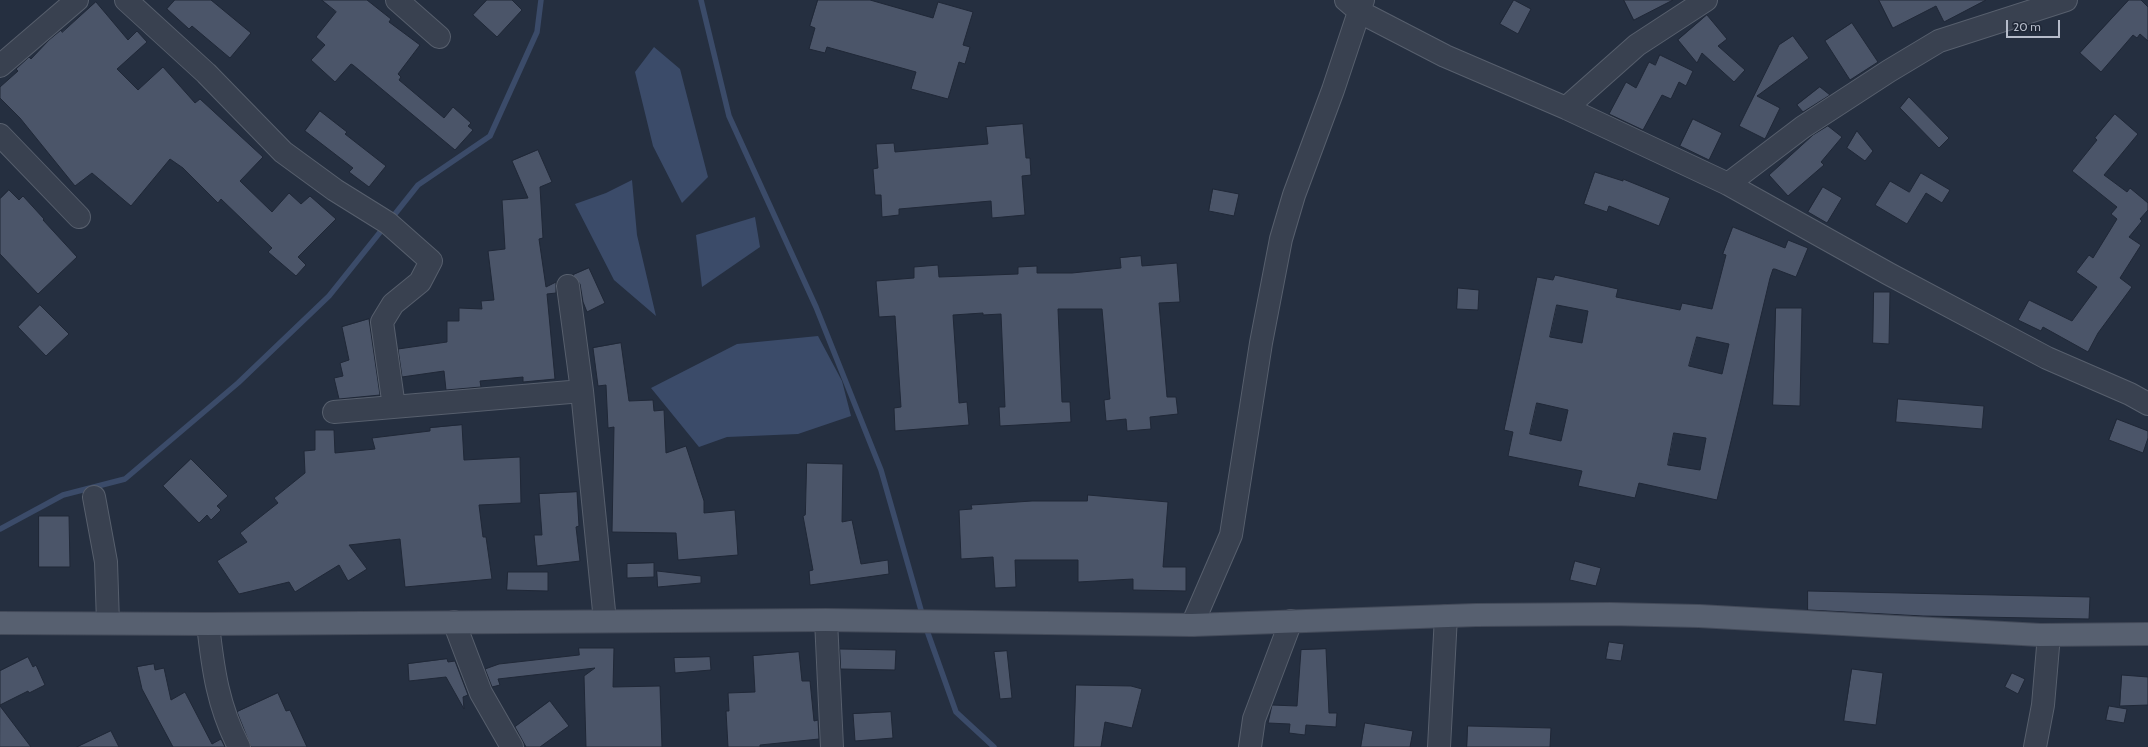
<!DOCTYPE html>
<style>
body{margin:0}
#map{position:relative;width:2148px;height:747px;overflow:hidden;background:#252f40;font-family:Cabin,sans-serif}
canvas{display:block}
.scale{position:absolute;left:2006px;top:20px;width:54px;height:18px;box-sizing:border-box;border:2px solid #b6bcca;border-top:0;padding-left:5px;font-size:12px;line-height:14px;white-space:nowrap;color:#b6bcca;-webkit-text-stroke:3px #1e2635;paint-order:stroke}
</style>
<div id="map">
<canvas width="2148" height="747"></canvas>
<div class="scale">20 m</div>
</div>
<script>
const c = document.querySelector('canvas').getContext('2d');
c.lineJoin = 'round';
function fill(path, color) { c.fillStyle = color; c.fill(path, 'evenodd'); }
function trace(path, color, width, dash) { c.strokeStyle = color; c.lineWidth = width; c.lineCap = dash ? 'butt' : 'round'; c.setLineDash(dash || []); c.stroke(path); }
fill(new Path2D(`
 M654,47L680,69L708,177L682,203L653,146L635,72Z
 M632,180L637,235L656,316L614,280L575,204L606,193Z
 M755,217L760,247L702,287L696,235Z
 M818,336L842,381L851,416L798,434L727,437L699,447L651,388L737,344Z`), '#3b4b69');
trace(new Path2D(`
 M701,0L729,116L816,307L881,470L923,617
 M391,219L418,185L490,136L537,32L541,0
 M0,529L63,495L125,479L238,383L329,296L385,226
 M925,625L956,712L994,747`), '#3b4b69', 5.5);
const building = new Path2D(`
 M175,0H211L251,33L230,58L192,26L189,29L167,9Z
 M322,0H367L391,19L389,22L420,45L398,74L401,77L399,80L444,118L453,107L471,123L468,126L473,130L455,150L353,65L351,64L335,82L311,60L325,45L316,37L336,12Z
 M487,0H512L522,10L497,37L473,15Z
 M818,0H870L933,18L938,2L973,12L963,45L970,47L965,64L959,62L948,99L911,89L916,72L827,47L825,53L809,49L815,28L810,26Z
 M1514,0L1531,9L1518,34L1500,24Z
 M1624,0H1673L1634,20Z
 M1879,0H1986L1944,22L1936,6L1893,28Z
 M2129,0H2141L2148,7V41L2140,34L2137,38L2133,35L2101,72L2080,53Z
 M96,2L128,40L137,31L147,42L117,69L138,90L163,67L195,103L200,99L263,157L240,181L272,212L289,193L301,204L310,196L336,219L298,257L306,265L296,276L268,252L272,248L221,199L218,203L183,168L170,159L131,206L92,173L75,186L20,118L0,98V87L18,71L16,69L29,57L31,59L49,40L61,30L62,32Z
 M1707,15L1727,39L1718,46L1745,70L1734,82L1702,53L1697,63L1678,40Z
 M1852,23L1878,62L1850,80L1825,41Z
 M1793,36L1809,58L1757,96L1780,108L1765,139L1739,126L1779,45Z
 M1660,55L1693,71L1686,86L1679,82L1671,99L1662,95L1643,130L1609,114L1626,82L1636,88L1649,62L1655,65Z
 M1820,87L1830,95L1803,112L1797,105Z
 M1909,97L1949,138L1939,148L1900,108Z
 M320,111L347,132L345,134L386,166L369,187L349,172L353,168L305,131Z
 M2115,114L2138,134L2104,175L2127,192L2130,188L2148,203V210L2140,219L2142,221L2129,237L2141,245L2120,278L2132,287L2098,333L2088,352L2043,327L2041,331L2018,320L2029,300L2072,321L2097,287L2076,272L2089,255L2093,258L2117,219L2111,214L2117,207L2072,171L2097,140L2095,138Z
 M1693,119L1722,133L1709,160L1680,146Z
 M1023,124L1026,158H1030L1031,175L1022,176L1025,215L992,218L991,201L899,209V215L882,217L881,195H875L873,169L878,168L876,144L894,143L895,152L988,144L986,127Z
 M1828,126L1842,137L1821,162L1824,165L1788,196L1769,175L1813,135Z
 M1857,131L1873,151L1865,161L1847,148Z
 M538,150L552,182L540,187L543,238L539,239L546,287L556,282V293L547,294L555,379L523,382V377L480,381L481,387L446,390L444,371L402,377L398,349L447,342V321H459V308L482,309L481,301L494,300L488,251L505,249L502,200L528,198L512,161Z
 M1595,172L1623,181V179L1670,198L1659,226L1609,206L1607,212L1584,204Z
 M1921,173L1950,190L1942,203L1926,193L1907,224L1875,205L1890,181L1909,192Z
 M1823,187L1842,198L1827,223L1808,212Z
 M1213,189L1239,194L1234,216L1209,211Z
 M9,190L19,200L23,196L44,219L43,220L77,257L38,294L0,254V199Z
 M1733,227L1785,248L1788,240L1808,248L1796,277L1775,269H1773L1770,278L1717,500L1639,483L1635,498L1578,486L1582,471L1508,456L1513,432L1504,430L1537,277L1553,280L1555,275L1618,289L1616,297L1680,310L1682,303L1712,309L1726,255L1723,254ZM1557,305L1588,311L1582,343L1550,337ZM1697,337L1729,344L1722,374L1689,366ZM1537,403L1568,410L1561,441L1530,434ZM1674,433L1706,438L1700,470L1668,465Z
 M1141,256L1142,266L1177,263L1180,302L1159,303L1167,397H1176L1178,414L1150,417L1151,429L1127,431L1126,419L1106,421L1104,400L1110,399L1102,309H1058L1062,402H1070L1071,422L1000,426L999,407H1005L1001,314L983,315V313L953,315L959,403L967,402L969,425L895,431L894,408L901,407L895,316L879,317L876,281L914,278V267L938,265L939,277L1018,274V267L1037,266V273H1072L1121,268L1120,258Z
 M589,268L605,303L587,312L583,302L580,284L573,275Z
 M1458,288L1479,290L1478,310L1457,309Z
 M1874,292H1890L1889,344L1873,343Z
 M40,305L69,334L46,356L18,327Z
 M1776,308H1802L1800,406L1773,405Z
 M369,319L380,395L339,399L334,378L343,376L340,363L349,360L342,327Z
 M621,343L629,401L653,400L654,411L664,410L666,453L686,446L704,501V513L735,510L738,555L678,560L676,533L612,532L614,427L608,428L606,385L598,386L593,348Z
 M1898,399L1984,406L1982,429L1896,422Z
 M2117,419L2148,431V438L2143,453L2109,440Z
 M462,425L464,460L520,457L521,503L479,505L483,537H486L492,579L405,587L400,539L349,545L367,569L348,581L339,565L295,592L289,582L239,594L217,561L247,542L240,533L278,503L274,498L305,473L304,451L315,450V430H334L335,453L375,449L372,438L430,431V428Z
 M191,459L228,496L217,506L221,510L211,520L207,515L199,523L163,486Z
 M807,463L843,464L842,522L852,520L861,564L888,560L889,574L810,585L809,571L813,570L803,516L805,515Z
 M577,492L579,526L576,527L580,561L537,566L534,535H542L539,494Z
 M1088,495L1168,502L1163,567H1186V591L1133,590V579L1078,582V560H1015L1016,587L995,588L993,557L961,559L959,510L972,509L971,505L987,504L1032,501H1087Z
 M39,516H69L70,567H39Z
 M1575,561L1601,568L1596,586L1570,580Z
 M654,563V577L627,578V564Z
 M657,571L701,576V583L658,587Z
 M508,572H548V591L507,590Z
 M1808,591L2090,597L2089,619L1923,616L1808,610Z
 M1609,642L1624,644L1621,661L1606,659Z
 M579,648H614L613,687L660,686L662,747H586L584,676L595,668L498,679L500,685L492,687L485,669L499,664L579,655Z
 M840,649L896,650L895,670L841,669Z
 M1326,649L1329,713H1337L1336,727L1306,725L1305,735L1289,733L1290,724L1268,723L1272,705L1297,706L1301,650Z
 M1007,651L1012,698L1000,699L994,652Z
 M799,652L802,681H810L814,721L818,720L819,739L760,745V747H728L726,711H729L728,693L755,692L753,656Z
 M28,657L33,667L36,665L45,685L29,693L28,691L0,705V671Z
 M710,657L711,670L675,673L674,658Z
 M447,659L448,662L455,661L468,695L463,697L464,709L446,677L409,681L408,664Z
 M154,664L155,670L164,668L171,700L185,692L212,744L221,739L225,747H173L142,689L137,667Z
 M1852,669L1883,673L1876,725L1844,721Z
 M2012,673L2025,679L2018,694L2005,687Z
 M2122,675L2148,677V705L2120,706Z
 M1076,685L1131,686L1142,689L1132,728L1105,722L1101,747H1074Z
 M278,693L286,711L290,710L307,747H251L237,712Z
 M550,701L569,726L540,747H526L515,727Z
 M0,706L31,747H0Z
 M2109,706L2127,709L2124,723L2106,720Z
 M891,712L893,738L855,741L853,714Z
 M1365,723L1413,731L1410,747H1361Z
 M1468,726L1551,728L1550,747H1467Z
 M111,731L119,747H77Z`);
fill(building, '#4b5569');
trace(building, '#202837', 1);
const minor = new Path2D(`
 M126,0L206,73L283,152L335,190L388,223L431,261L420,282L393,304L382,322L394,407
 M397,0L439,37
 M1346,0L1360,12L1445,56L1566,108L1728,184L1889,274L2047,358L2130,394L2148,404
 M0,66L77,0
 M1566,108L1637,45L1706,0
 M0,135L79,217
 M1728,184L1803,127L1889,71L1939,41L2066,0
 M568,286L582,391L605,621
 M334,412L582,391
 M94,497L106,562L108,623
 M826,620L832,747
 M454,622L481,693L512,747
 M208,624C213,670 218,706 239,747
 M1192,625L1231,535L1261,343L1281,239L1294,195L1333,90L1363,0
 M1250,747L1254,719L1291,621
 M1439,747L1446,616
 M2035,747L2043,705L2049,635`);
const major = new Path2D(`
 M0,623L208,624L826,620L1192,625L1476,615L1610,614L1699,616L2040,635L2148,634`);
trace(minor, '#575f6d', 24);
trace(major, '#434a59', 24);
trace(minor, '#394150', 22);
trace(major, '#576070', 22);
</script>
